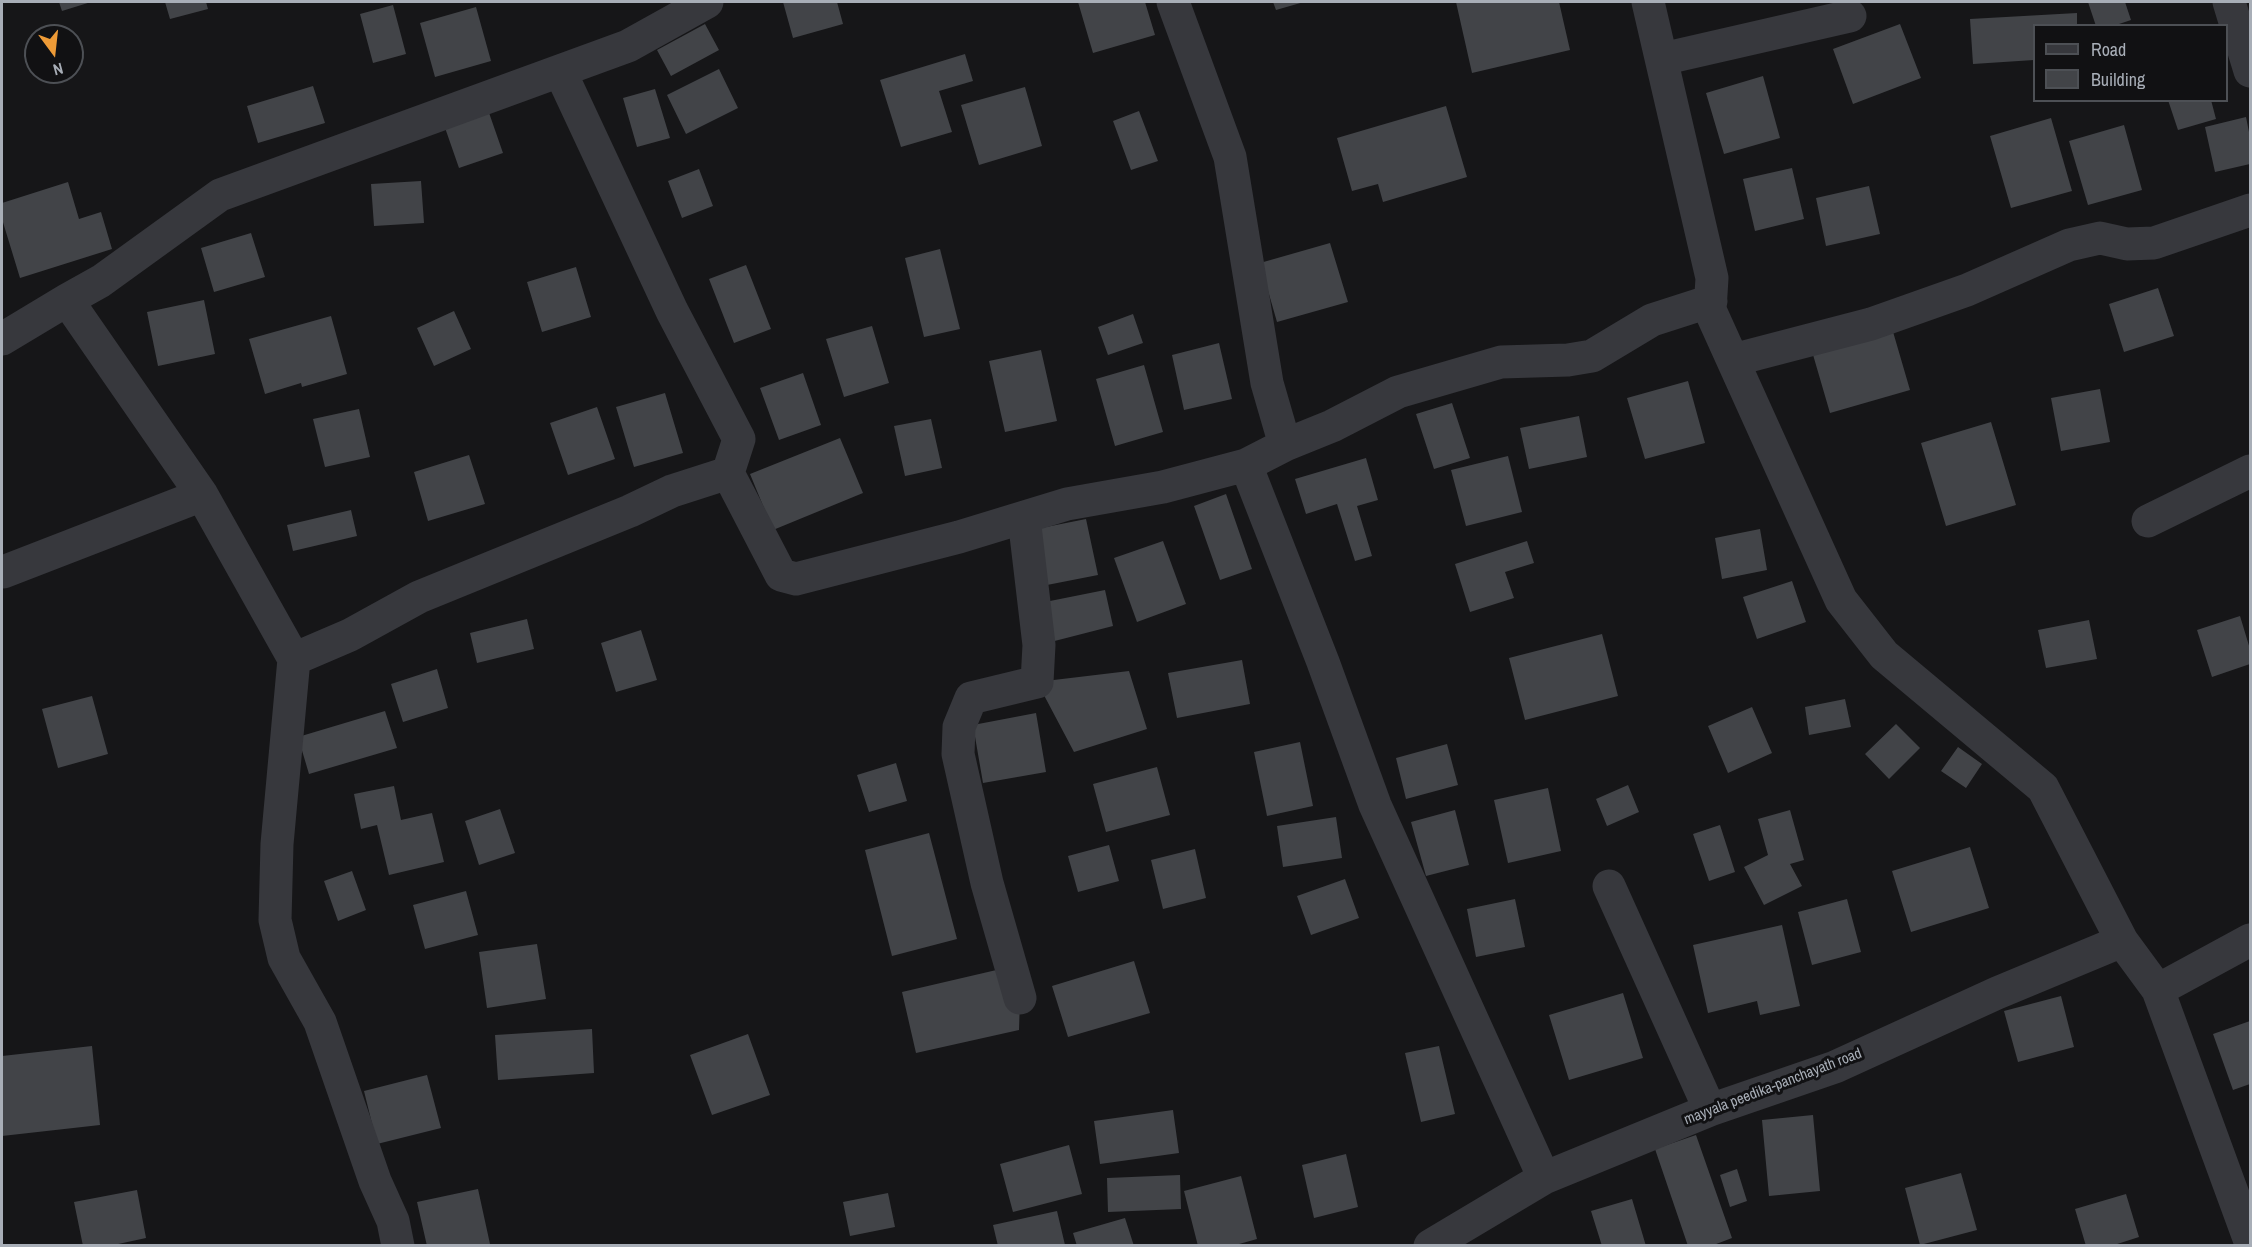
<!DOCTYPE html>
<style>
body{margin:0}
#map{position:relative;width:2252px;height:1247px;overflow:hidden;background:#161618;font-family:"Archivo Narrow",sans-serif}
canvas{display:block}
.frame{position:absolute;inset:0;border:3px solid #a8aeb7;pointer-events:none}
.legend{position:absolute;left:2033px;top:24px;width:195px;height:78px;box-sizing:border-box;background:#111113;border:2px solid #4d5055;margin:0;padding:8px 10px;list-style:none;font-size:18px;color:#a8aeb7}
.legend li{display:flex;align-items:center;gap:12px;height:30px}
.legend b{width:30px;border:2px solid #4d5055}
.north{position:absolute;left:24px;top:24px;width:60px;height:60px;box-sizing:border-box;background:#111113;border:2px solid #4d5055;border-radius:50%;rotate:165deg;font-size:16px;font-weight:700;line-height:24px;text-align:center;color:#a8aeb7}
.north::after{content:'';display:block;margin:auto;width:21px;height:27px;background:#ee9b37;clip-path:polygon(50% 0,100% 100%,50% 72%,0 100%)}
</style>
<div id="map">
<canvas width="2252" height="1247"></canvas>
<div class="frame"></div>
<ul class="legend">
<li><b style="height:8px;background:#37383d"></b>Road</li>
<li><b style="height:16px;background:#424448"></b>Building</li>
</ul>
<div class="north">N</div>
</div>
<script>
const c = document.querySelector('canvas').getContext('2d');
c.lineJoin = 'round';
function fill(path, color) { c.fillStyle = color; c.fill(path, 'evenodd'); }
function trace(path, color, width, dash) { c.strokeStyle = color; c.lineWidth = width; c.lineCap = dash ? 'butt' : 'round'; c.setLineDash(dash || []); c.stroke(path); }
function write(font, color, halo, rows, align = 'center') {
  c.font = font + ' "Archivo Narrow",sans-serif'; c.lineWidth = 6; c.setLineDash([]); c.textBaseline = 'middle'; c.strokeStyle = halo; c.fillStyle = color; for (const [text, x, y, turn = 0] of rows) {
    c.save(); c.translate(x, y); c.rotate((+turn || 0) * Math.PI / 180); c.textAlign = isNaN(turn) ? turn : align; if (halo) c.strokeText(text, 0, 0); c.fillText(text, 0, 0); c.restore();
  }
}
fill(new Path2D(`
 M59,2H91L62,11Z
 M165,2H206L208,9L170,19Z
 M783,2H837L843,24L793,38Z
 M1078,2H1145L1155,35L1093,53Z
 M1273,2H1304L1276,10Z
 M1456,2H1559L1570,50L1472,73Z
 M2088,2H2125L2131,20L2113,26H2096Z
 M393,5L406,54L373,63L360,14Z
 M476,7L491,61L435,77L420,23Z
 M2077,13V26H2034V60L1973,64L1970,19Z
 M705,24L719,50L671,76L657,50Z
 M1900,24L1921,78L1853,104L1833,49Z
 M965,54L973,81L939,91L952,132L901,147L880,80Z
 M719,69L738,108L686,134L667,95Z
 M1763,76L1780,138L1724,154L1706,93Z
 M313,86L325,123L258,143L247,106Z
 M1025,87L1042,146L979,165L961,105Z
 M655,89L670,138L637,147L623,98Z
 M2168,100H2211L2216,119L2178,130Z
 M1446,106L1467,177L1383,202L1378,184L1352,191L1337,138Z
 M487,107L503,153L459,168L443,122Z
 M1139,111L1158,161L1131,170L1113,121Z
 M2246,117L2250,137V164L2215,172L2205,127Z
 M2051,118L2072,191L2011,208L1990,136Z
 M2124,125L2142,190L2088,205L2069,141Z
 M1792,168L1804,219L1755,231L1743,179Z
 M699,169L713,206L682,218L668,181Z
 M421,181L424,223L374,226L371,184Z
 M68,182L79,219L101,212L112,249L20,278L2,219V203Z
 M1869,186L1880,234L1826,246L1816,198Z
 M251,233L265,277L214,292L201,248Z
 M1330,243L1348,302L1277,322L1260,263Z
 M940,249L960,329L924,337L905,258Z
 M746,265L771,329L734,343L709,279Z
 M576,267L591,317L542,332L527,282Z
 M2158,288L2174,336L2124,352L2109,304Z
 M204,300L215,354L158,366L147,312Z
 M454,311L471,349L434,366L417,328Z
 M1133,314L1143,343L1108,355L1098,327Z
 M331,316L347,374L302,387L301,383L265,394L249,339Z
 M1889,318L1910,390L1830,413L1809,341Z
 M872,326L889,383L844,397L826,339Z
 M1219,343L1232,399L1184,410L1172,355Z
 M1041,350L1057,421L1005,432L989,361Z
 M1144,365L1163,432L1115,446L1096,379Z
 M803,373L821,425L779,440L760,388Z
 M1688,381L1705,443L1645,459L1627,398Z
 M2100,389L2110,442L2061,451L2051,398Z
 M665,393L683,453L634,467L616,407Z
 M1452,403L1470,458L1434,469L1416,414Z
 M597,407L615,459L568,475L550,423Z
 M359,409L370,457L325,467L313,419Z
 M1579,416L1587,457L1529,469L1520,428Z
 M931,419L942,468L905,476L894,426Z
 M1991,422L2016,505L1946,526L1921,443Z
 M840,438L863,493L773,530L750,474Z
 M469,455L485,504L428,521L414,472Z
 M1508,456L1522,512L1466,526L1451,470Z
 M1366,458L1378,500L1357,506L1372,556L1355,561L1337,504L1306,514L1295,479Z
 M1226,494L1252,569L1220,580L1194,506Z
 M351,510L357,536L293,551L287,525Z
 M1086,519L1098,575L1047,585L1036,529Z
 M1760,529L1767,570L1722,579L1715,538Z
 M1163,541L1186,604L1137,622L1114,558Z
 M1527,541L1534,563L1505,572L1514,598L1470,612L1455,564Z
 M1792,581L1806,622L1757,639L1743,597Z
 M1105,590L1113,626L1039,645L1045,602Z
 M2240,616L2250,649V664L2212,677L2197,630Z
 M527,619L534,649L477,663L470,633Z
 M2089,620L2097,659L2046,668L2038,630Z
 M641,630L657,680L616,692L601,643Z
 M1602,634L1618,696L1525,720L1509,658Z
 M1242,660L1250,704L1177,718L1168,673Z
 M437,669L448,708L403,722L391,684Z
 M1129,671L1147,729L1074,752L1037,682Z
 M92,696L108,754L58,768L42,709Z
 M1845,699L1851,727L1809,735L1805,707Z
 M1752,707L1772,753L1728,773L1708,726Z
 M385,711L397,748L309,774L298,737Z
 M1036,713L1046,772L983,783L973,725Z
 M1896,724L1920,748L1889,779L1865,754Z
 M1300,742L1313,806L1267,816L1254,752Z
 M1447,744L1458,785L1406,799L1396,758Z
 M1958,747L1982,764L1966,788L1941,771Z
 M896,763L907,801L869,812L857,775Z
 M1157,767L1170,815L1106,832L1093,784Z
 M1628,785L1639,812L1607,826L1596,799Z
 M394,786L401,820L432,813L444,862L389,875L377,825L361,829L354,794Z
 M1548,788L1561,851L1508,863L1494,800Z
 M500,809L515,853L479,865L465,821Z
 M1455,810L1469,865L1426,876L1411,822Z
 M1790,810L1804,860L1790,864L1802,886L1764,905L1744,867L1768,855L1758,819Z
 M1336,817L1342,858L1283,867L1277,826Z
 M1720,825L1735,872L1709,881L1693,834Z
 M929,833L957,939L892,956L865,850Z
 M1109,845L1119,881L1078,892L1068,856Z
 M1970,847L1989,908L1911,932L1892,871Z
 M1195,849L1206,898L1163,909L1151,860Z
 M352,871L366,910L338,921L324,881Z
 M1345,879L1359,918L1311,935L1297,896Z
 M466,891L478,935L425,949L413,905Z
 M1515,899L1525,947L1476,957L1467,909Z
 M1847,899L1861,952L1812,965L1798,912Z
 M1782,925L1800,1006L1760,1015L1757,1001L1708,1013L1693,945Z
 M537,944L546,999L487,1008L479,952Z
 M1134,961L1150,1013L1068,1037L1052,986Z
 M1005,968L1020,998L1019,1030L916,1053L902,992Z
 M1623,993L1643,1058L1569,1080L1549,1015Z
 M2061,996L2074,1047L2018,1062L2004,1011Z
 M2250,1021V1084L2233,1090L2213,1034Z
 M592,1029L594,1073L498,1080L495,1035Z
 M748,1034L770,1095L712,1115L690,1055Z
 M92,1046L100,1125L2,1136V1056Z
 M1439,1046L1455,1114L1421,1122L1405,1053Z
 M427,1075L441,1128L377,1144L364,1091Z
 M1173,1110L1179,1153L1100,1164L1094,1121Z
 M1813,1115L1820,1191L1769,1196L1762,1120Z
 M1696,1135L1732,1238L1711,1246H1688L1655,1149Z
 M1069,1145L1082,1194L1013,1212L1000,1164Z
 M1346,1154L1358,1207L1314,1218L1302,1165Z
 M1737,1169L1747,1201L1730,1207L1720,1175Z
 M1961,1173L1977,1230L1920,1245L1905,1188Z
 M1180,1175L1181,1209L1108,1212L1107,1178Z
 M1241,1176L1257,1239L1232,1246H1198L1184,1191Z
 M478,1189L490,1244L427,1246L417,1202Z
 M137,1190L146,1238L109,1246H83L74,1202Z
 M888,1193L895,1227L850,1236L843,1202Z
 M2126,1194L2139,1237L2111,1246H2086L2075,1209Z
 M1632,1199L1646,1246H1602L1591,1211Z
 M1057,1211L1065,1245L998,1246L993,1225Z
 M1125,1218L1134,1246H1077L1073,1233Z`), '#424448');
trace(new Path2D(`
 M1173,2L1230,157L1267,383L1285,445L1246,465L1323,662L1375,805L1544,1178
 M1648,2L1712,278L1710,310L1841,600L1884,655L2043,788L2122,941L2158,990L2250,1241
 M2229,2L2250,71
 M1662,59L1850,16
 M560,71L672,311L739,439L728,473
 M2,339L67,300
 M1733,360L1871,324L1967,290L2069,245L2100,238L2127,244L2154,243L2250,210
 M1285,445L1332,426L1398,392L1501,362L1568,360L1592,356L1652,320L1711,301
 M2148,521L2250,471
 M3,572L202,495
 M294,659L350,635L419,597L630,511L672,491L728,473L781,575L796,579L959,537L1067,504L1163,487L1246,465
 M1609,886L1710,1110
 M2158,990L2250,940
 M1020,998L987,883L958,754L959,727L971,698L1037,682L1039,645L1024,518
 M398,1246L393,1221L375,1181L320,1022L284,958L275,920L277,844L294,659L202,495L67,300L101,281L220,195L628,46L707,2
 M1430,1246L1544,1178L1710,1110L1835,1067L1997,993L2122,941`), '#37383d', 33);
write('15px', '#a8aeb7', '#111113', [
 ["mayyala peedika-panchayath road",1773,1087,-21]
]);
</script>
